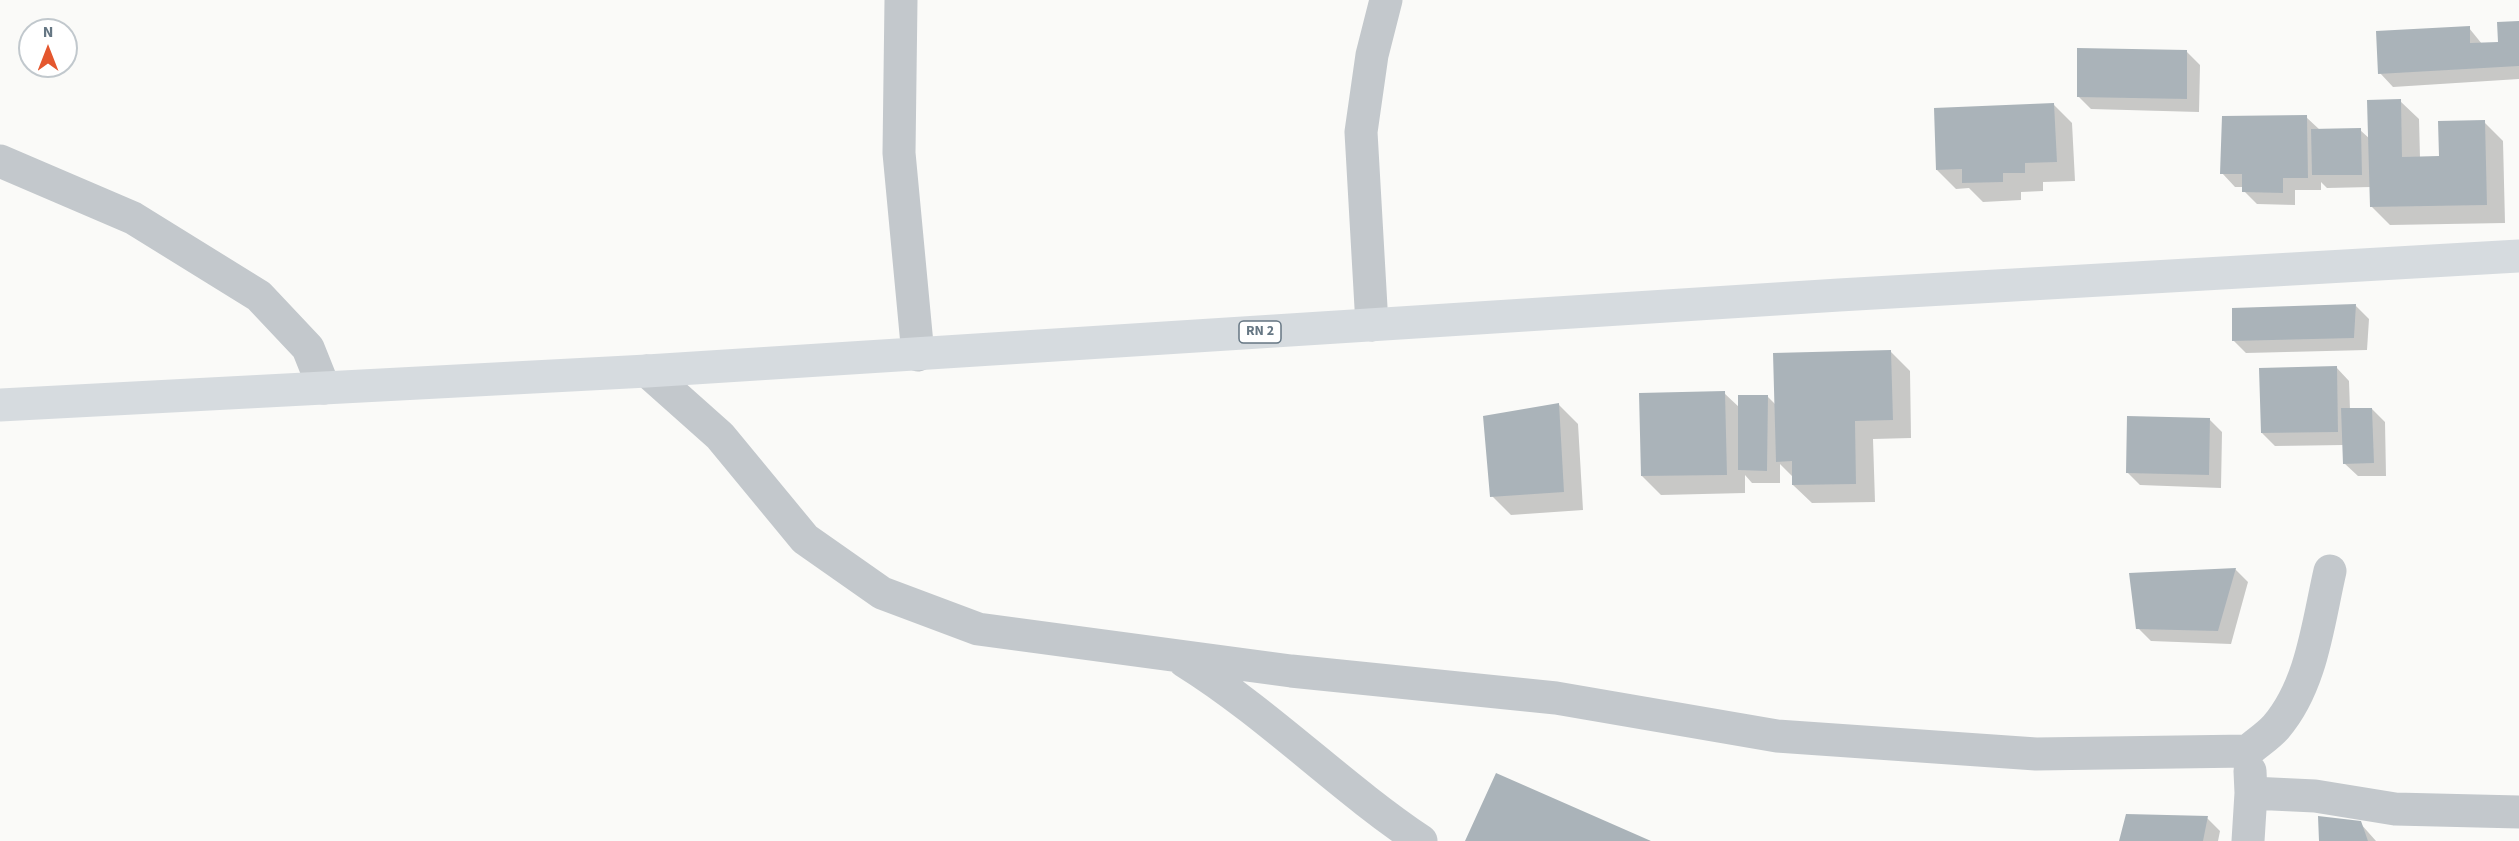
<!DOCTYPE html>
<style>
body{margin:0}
#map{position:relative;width:2519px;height:841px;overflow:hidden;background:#fafaf8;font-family:"Source Sans 3",sans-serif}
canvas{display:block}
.north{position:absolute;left:18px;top:18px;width:60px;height:60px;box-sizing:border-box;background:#fff;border:2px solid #c1c8cd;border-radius:50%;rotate:0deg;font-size:16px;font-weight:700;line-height:24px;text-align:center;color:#657683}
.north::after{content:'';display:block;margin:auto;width:21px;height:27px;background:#e4572e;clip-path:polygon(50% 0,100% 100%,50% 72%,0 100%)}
</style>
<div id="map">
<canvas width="2519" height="841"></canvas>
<div class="north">N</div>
</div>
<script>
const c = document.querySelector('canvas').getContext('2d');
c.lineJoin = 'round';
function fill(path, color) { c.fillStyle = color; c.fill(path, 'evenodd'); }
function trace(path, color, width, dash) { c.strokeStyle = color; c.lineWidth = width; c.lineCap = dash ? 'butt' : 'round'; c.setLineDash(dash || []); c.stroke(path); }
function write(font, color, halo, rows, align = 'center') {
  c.font = font + ' "Source Sans 3",sans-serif'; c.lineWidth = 6; c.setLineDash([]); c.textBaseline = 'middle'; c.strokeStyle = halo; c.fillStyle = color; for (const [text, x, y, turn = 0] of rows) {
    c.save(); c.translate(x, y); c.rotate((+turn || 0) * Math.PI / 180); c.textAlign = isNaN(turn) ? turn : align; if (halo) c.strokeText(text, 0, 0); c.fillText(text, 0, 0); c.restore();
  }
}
fill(new Path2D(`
 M2519,22V79L2393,87L2380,73L2469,28L2482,44L2500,43Z
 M2187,52L2200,65L2199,112L2091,109L2078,96Z
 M2400,101L2419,119L2420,158L2440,157L2484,122L2503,141L2505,223L2390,225L2371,206V187L2327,188L2321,182V190H2295V205L2257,204L2244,191V187H2235L2222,173L2306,117L2320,130H2360L2370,139Z
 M2053,104L2072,123L2075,181L2043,182V191L2021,192V200L1983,202L1969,188L1956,189L1937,170Z
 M2355,305L2369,319L2367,350L2246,353L2233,340Z
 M1891,352L1910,371L1911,438L1873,439L1875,502L1812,503L1793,485V477L1780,464V483H1752L1745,475V493L1661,495L1642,476L1724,393L1740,408L1768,397L1776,405Z
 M2336,367L2349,381L2350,410L2372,409L2385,422L2386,476H2358L2344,463V445L2275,446L2262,433Z
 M1559,405L1578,424L1583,510L1511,515L1492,496Z
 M2209,419L2222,432L2221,488L2140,485L2127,472Z
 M2235,569L2248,582L2231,644L2151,641L2138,628Z
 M2207,818L2220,831L2218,841H2121Z
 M2360,823L2376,841H2321Z`), '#0003');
fill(new Path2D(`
 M2519,21V66L2378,74L2376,31L2470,26V43L2498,42L2497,22Z
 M2077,48L2187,50V99L2077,97Z
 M2401,99L2402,157L2439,156L2438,121L2485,120L2487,205L2370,207L2367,100Z
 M2054,103L2057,162L2025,163V173H2003V182L1962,183V169L1936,170L1934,108Z
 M2307,115L2308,178H2283V193L2242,192V174H2220L2222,116Z
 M2361,128L2362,175H2312L2311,129Z
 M2356,304L2354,338L2232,341V308Z
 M1891,350L1893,420L1855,421L1856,484L1792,485V461L1776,462L1773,353Z
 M2337,366L2338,432L2261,433L2259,368Z
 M1725,391L1727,475L1641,476L1639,393Z
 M1738,395H1768L1767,471L1738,470Z
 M1559,403L1564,492L1490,497L1483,416Z
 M2341,408H2372L2374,463L2343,464Z
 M2127,416L2210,418L2209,475L2126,473Z
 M2236,568L2218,631L2136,629L2129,573Z
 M1496,773L1651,841H1465Z
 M2126,814L2208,816L2203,841H2119Z
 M2318,816L2361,821L2368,841H2319Z`), '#aab3b9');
trace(new Path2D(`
 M901,0L899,153L918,355
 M0,161L133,218L259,296L308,348L324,388
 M1372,325L1361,132L1372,55L1386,0
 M647,371L720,436L805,539L882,593L978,629L1291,671L1556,698L1777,736L2036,754L2248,751C2257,743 2268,736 2276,727C2312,685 2318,623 2330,571
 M1184,661C1269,714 1339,786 1421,841
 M2251,793L2315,796L2395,809L2519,812
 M2248,841L2251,793L2250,771`), '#c3c8cc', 33);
trace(new Path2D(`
 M0,405L647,371L1839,295L2519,256`), '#d6dbdf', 33);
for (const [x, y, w] of [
 [1260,332,42]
]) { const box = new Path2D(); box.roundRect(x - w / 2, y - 11, w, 22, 4.5); c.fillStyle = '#fff'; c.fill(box); trace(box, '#657683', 1.5); }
write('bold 14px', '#657683', null, [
 ["RN 2",1260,332]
]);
</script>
